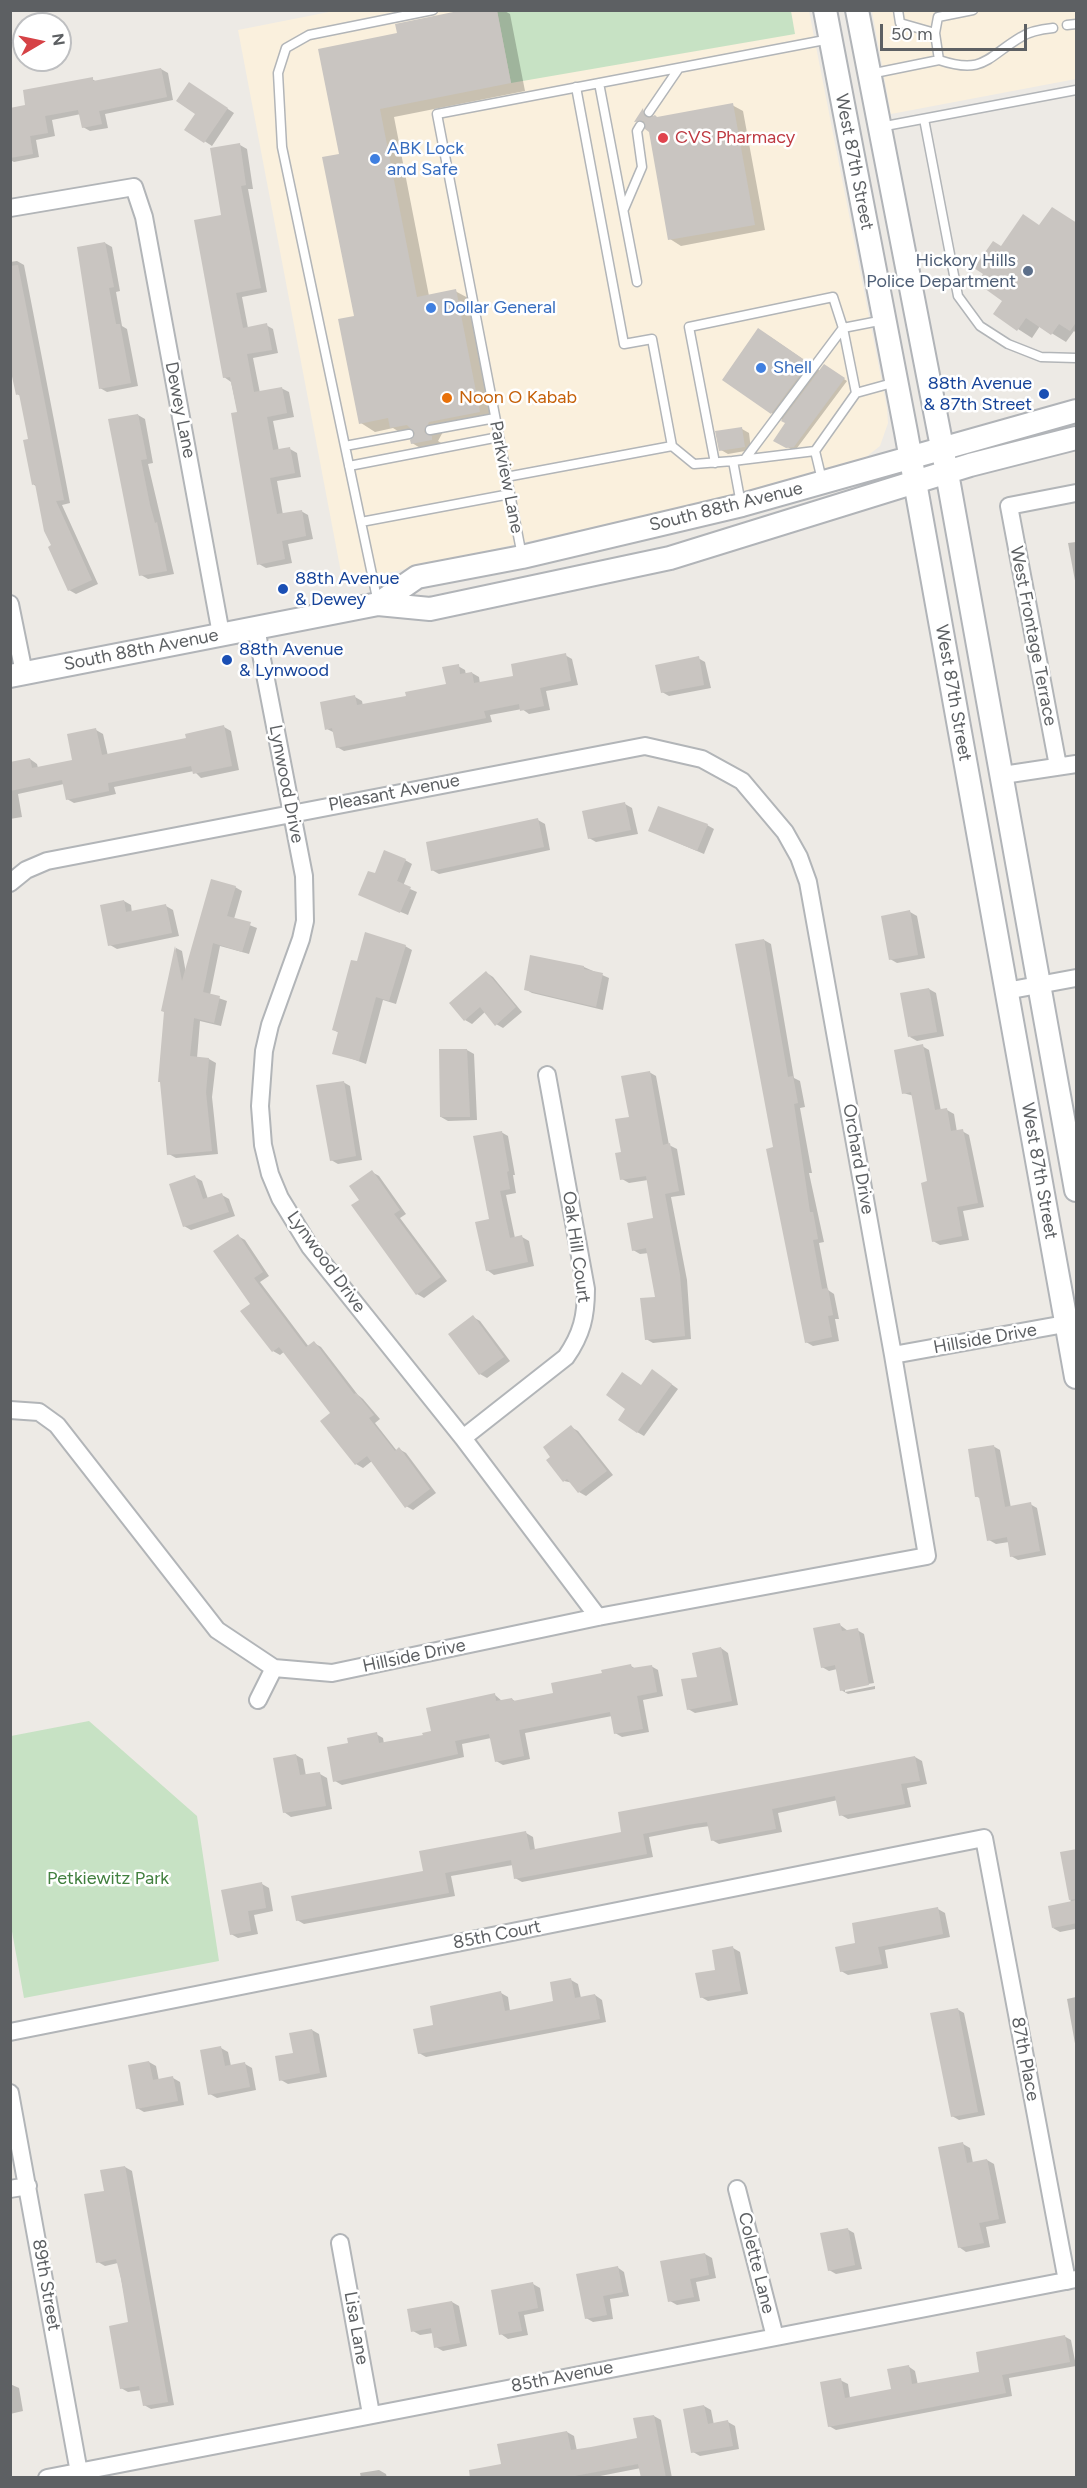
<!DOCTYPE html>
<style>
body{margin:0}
#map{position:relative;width:1087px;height:2488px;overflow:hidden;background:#edeae5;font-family:Figtree,sans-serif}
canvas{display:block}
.frame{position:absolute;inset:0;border:12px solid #5d6063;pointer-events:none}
.north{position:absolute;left:12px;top:12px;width:60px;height:60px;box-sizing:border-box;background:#fff;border:2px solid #bebfc1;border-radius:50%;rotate:81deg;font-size:16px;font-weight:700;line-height:24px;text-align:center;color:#5d6063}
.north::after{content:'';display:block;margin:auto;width:21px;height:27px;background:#d64246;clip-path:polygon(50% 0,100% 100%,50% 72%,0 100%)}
.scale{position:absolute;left:880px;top:24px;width:147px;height:27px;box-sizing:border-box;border:3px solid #5d6063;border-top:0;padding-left:8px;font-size:18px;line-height:21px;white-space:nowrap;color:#5d6063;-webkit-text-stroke:4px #fff;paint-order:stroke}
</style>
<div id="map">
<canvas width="1087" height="2488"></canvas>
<div class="frame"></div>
<div class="north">N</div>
<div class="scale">50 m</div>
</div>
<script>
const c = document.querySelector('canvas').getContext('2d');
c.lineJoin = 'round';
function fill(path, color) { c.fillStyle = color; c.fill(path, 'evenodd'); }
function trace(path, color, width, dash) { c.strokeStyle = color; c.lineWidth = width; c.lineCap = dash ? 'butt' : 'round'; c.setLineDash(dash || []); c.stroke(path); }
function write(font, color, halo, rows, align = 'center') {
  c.font = font + ' Figtree,sans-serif'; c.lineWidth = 5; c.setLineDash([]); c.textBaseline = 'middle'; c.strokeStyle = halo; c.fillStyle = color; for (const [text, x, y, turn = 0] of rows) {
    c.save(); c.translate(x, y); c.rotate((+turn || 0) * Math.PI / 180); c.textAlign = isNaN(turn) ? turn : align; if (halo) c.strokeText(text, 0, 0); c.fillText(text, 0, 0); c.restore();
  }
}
fill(new Path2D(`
 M339,10L809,11L887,408L888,423L880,446L866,457L713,500L343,583L238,30Z
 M872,11H1076V79L891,114Z`), '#faf0dd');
fill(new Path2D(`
 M497,11H791L795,34L511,83Z
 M89,1721L197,1816L219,1961L24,1998L11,1926V1736Z`), '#c7e2c4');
fill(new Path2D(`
 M471,10H503L510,14L525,91L394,117L429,296L455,291L470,299L494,420L444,430L438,441L446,446L427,452L412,443L416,434L406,436L393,428L375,432L361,423L356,317L341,155L399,34Z
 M161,69L168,73L173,100L105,114L108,128L90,131L83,127L81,114L52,120L55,136L36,140L39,157L14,162L10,160V109L27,106L92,79L97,82Z
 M196,88L234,113L212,146L186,129L197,113Z
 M732,105L743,111L765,230L681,246L670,239L650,131L636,121L644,110L658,119Z
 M240,145L247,149L253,189H248L267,292L242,297L248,328L266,325L273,329L278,353L253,358L260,393L281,388L289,392L294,417L273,421L279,451L290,449L297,453L301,477L277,481L283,515L301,511L308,515L313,539L288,544L292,563L266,568L259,564L238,413L231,382L224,377L223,216Z
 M1076,223V333L1074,331L1066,342L1040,326L1032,338L1018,329L1004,301L1002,248L1041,226Z
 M105,243L112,247L120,291L116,292L122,326L127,329L138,386L107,392L100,388Z
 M17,261L24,265L70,503L62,505L98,584L76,594L69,590L53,546L37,487L33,484L30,440L21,396L17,394L10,355V262Z
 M769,336L820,371L824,366L847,381L797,448L791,449L776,440L787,423L772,413Z
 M138,415L145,419L153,463L148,464L174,574L148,579L141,575Z
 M742,429L749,433L751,450L728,454L721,450Z
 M1076,542V586L1068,543Z
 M565,655L572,659L578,685L546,691L550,710L529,714L522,709L490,715L492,722L344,751L337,747L335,733L327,729L355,697L362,701L363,706L407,697L448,685L458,666L465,670L466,675L472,673L479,677L480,684L515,677Z
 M698,658L705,662L711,688L669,696L662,692Z
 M224,727L231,731L239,770L201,778L194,771L114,787L116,794L74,803L67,799L64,784L18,794L22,817L10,819V764L30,759L37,764L38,768L74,761L96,730L103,734L108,756L187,739Z
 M625,804L632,808L638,834L596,842L589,838Z
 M538,820L545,824L550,850L439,874L432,870Z
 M707,825L714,829L704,854L657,834Z
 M405,860L412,864L403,886L417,892L408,915L367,898L375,875Z
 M235,887L242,891L234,919L257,928L249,954L220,946L210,995L227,1001L221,1026L200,1021L197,1058L209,1059L216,1063L212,1097L218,1154L176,1158L169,1154L166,1012L163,1011L176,948L182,951L186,973Z
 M124,901L131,905L132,913L166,906L173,910L179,936L117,949L110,945Z
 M910,912L917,916L925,958L897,963L890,959Z
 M764,940L771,944L794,1078L800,1081L805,1107L800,1108L812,1173H809L824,1242L819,1243L828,1290L834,1294L839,1319H835L839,1341L813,1346L806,1342L775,1148Z
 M405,946L412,950L396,1004L383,1000L366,1064L336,1053L339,1033L334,1030L358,963Z
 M584,967L609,978L603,1010L532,993L525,989Z
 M487,973L493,977L522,1012L503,1028L496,1024L485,1012L472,1024L465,1020Z
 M929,989L936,993L944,1036L917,1041L910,1037Z
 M922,1046L929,1050L941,1111L947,1110L954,1114L957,1132L962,1131L969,1135L984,1207L963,1211L969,1240L940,1245L933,1241L929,1183L914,1096L903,1093Z
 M467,1050L474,1054L477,1120L448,1121L441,1117Z
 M649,1072L656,1076L669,1145L677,1149L685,1195L671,1197L687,1280L691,1339L653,1343L646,1339L657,1298L649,1253L640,1254L633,1250L655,1220L648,1180L629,1183L622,1179V1154L630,1118Z
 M343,1082L350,1086L362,1160L338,1164L331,1160Z
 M501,1132L508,1136L515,1175H513L516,1193L506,1195L515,1238L522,1237L529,1241L534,1266L494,1275L487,1270L490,1220Z
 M372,1172L379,1176L406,1214L400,1218L447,1281L424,1298L417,1294L361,1200Z
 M195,1177L202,1181L208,1199L222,1195L229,1199L235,1216L191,1230L184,1226Z
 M238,1236L245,1240L269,1276L260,1282L309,1347L314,1343L321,1347L358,1395L363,1399L380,1419L375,1423L397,1451L399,1449L406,1453L436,1493L413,1510L406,1506L372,1461L363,1468L356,1464L332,1414L285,1351L280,1355L273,1351L252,1305Z
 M473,1317L480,1321L510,1361L487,1378L480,1374Z
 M659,1375L678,1389L644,1436L637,1432L642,1387Z
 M571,1427L578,1431L613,1475L586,1496L579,1492L573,1483L564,1481Z
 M993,1446L1000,1450L1011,1508L1030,1504L1037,1508L1046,1555L1018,1560L1011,1556L1009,1542L996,1544L989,1540L981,1499L976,1496Z
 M840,1625L848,1631L857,1630L864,1634L874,1683L845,1688V1692L875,1686V1689L848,1694L841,1690L837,1669L829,1671L822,1667Z
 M721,1648L728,1653L738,1705L695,1713L688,1709L699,1678Z
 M631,1666L636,1669L651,1666L658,1670L663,1696L643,1700L649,1732L622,1737L615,1733L612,1716L525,1733L530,1759L503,1765L496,1761L491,1738L462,1744L464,1757L342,1785L335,1781L350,1745L376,1734L383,1738L384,1744L425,1736L495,1695L502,1701L512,1699L516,1702L555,1694L604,1674Z
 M296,1755L303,1759L306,1776L320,1774L327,1778L332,1809L291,1817L284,1812Z
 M915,1757L922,1761L927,1784L907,1788L911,1807L848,1819L841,1815L838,1800L778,1813L782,1832L719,1844L712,1840L710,1826L695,1828L649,1837L653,1857L522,1882L515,1878L513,1865L451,1876L455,1896L304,1924L297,1920L526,1833L533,1837L535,1850L623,1833Z
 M1076,1851V1937L1075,1929L1060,1932L1053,1928L1071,1903L1061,1853Z
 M262,1884L269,1888L273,1911L254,1915L258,1934L238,1938L231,1934Z
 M938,1909L945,1913L950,1937L885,1950L888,1968L848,1975L841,1971L857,1944Z
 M733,1948L740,1952L748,1994L708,2001L701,1997Z
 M571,1980L578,1984L581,1998L595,1995L602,2000L606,2022L426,2057L419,2053L501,1993L508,1997L510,2011L555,2003Z
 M1076,1997V2049L1067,1999Z
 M957,2009L964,2013L985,2115L959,2120L952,2116Z
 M312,2030L319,2034L327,2077L288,2084L281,2080L295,2054Z
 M221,2048L228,2052L231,2066L245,2064L252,2068L256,2090L217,2098L210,2094Z
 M149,2062L156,2066L159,2081L173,2078L180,2082L184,2105L144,2112L137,2108Z
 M963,2144L970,2148L973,2163L987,2160L994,2164L1006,2223L986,2227L990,2247L966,2252L959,2247Z
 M125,2167L132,2171L174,2405L151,2409L144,2405L142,2390L128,2392L121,2388L130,2324L118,2263L105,2266L98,2262L105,2192Z
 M847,2229L854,2233L862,2269L836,2274L829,2270Z
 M705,2254L712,2258L716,2278L696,2282L700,2301L677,2305L670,2301Z
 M617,2267L624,2272L629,2296L610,2299L613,2319L593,2322L586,2318Z
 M533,2284L540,2288L544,2311L524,2315L528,2335L508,2339L501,2334Z
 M452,2302L459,2306L467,2346L443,2351L436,2347L433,2333L420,2335L413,2331Z
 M1064,2336L1071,2340L1076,2366L1009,2378L1012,2396L836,2430L829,2426L840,2380L848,2384L850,2398L893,2391L908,2366L915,2371L918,2385L981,2373Z
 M10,2384L19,2388L23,2411L10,2414Z
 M704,2406L711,2410L714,2425L728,2422L735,2426L739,2449L700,2456L693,2452Z
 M654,2416L661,2420L672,2478H642L641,2468L590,2478H484L502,2465L567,2432L574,2436L577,2451L638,2439Z
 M379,2470L386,2474L387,2478H361L360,2473Z`), '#0003');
fill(new Path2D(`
 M463,10H497L511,83L380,109L417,297L456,289L480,412L429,422L424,432L432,436V440L411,444L410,440L415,433L407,425L390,428L388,418L359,424L338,319L354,316L322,157L339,154L318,49L397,33L395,24Z
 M161,68L167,97L99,111L102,124L82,128L78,110L45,116L48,133L30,136L33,154L10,158V108L25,105L23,90L93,77V81Z
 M189,82L228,108L204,143L184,130L195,114L176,101Z
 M733,103L755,225L668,240L649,132L645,129L644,121L634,122L643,108L644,115L649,118L655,115L657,117Z
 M240,143L246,185L241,186L261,288L236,293L243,328L267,323L272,350L247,354L254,392L282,387L287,413L267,417L273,450L290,447L295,473L270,478L277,514L302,510L306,536L282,541L285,559L257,565L231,413L237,412L230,377L223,378L194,220L221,215L210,148Z
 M1052,207L1077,223V321L1070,331L1059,324L1051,335L1026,318L1017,331L993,314L1002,301L977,283L983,274L974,268L993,241L1001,246L1023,214L1039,225Z
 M105,242L114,287L109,288L116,324H120L131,383L99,389L77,247Z
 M18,265L64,500L56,501L92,580L68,591L48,547L51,545L44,531L35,484L32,485L23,440L28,439L19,394L16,395L10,367V266Z
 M758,328L809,363L771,414L722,380Z
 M824,364L845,378L794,447L786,448L773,441L785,423L781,421Z
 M138,414L147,459L141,460L150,505L155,523L157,522L167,571L139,576L108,419Z
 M742,427L745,447L719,451L715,431Z
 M566,653L571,681L540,688L544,706L520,711L519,704L484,711L486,718L336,748L332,728L325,730L320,702L355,695L357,705L406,696L405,692L446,684L442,667L459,664L460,674L472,672L474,683L513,676L511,664Z
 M699,656L704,685L661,693L655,665Z
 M224,725L232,766L193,774L191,766L108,783L109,791L66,800L62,780L10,791V762L30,758L32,768L72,760L67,734L96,728L102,755L186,738L185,734Z
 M625,802L631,830L588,839L582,811Z
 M658,806L708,824L697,851L648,831Z
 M538,818L544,847L431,871L426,842Z
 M384,850L406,859L397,881L411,887L400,913L358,895L368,871L375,873Z
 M211,879L236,886L227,916L251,922L242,952L213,943L203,992L220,996L214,1023L194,1018L190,1056L209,1058L206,1092L212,1151L167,1155L160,1082H158L164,1012L161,1011L175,946L182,981Z
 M124,900L126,912L166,904L172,933L108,946L100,905Z
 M910,910L918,955L889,960L881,916Z
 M365,932L406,945L389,1001L376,997L359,1061L332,1054L338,1032L332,1030L351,960L357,961Z
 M764,939L788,1077L793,1076L798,1103L794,1104L810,1212H813L818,1239L813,1240L822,1289L828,1288L833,1315L828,1316L832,1337L805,1343L766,1149L773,1147L735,944Z
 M530,955L584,966V969L603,973L596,1007L524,990Z
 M486,971L516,1007L495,1026L480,1007L464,1021L449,1003Z
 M929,988L937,1032L908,1037L900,993Z
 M923,1044L935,1110L947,1108L951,1131L963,1129L978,1203L957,1207L962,1236L932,1242L921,1183L927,1181L911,1092L902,1094L894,1050Z
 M439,1049H467L470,1117H440Z
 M650,1071L663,1145L670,1143L679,1191L665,1194L680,1275L685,1336L645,1340L640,1298L655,1297L646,1248L632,1251L627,1223L653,1218L646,1176L620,1180L615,1153L621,1152L615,1119L629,1117L621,1076Z
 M344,1081L356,1156L330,1161L316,1085Z
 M502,1131L509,1171L507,1172L510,1189L500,1191L510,1238L522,1235L528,1262L486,1271L475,1222L489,1219L473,1136Z
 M372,1170L400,1210L394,1214L441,1277L416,1295L351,1205L359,1200L349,1186Z
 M195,1175L203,1199L222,1193L229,1212L183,1227L169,1184Z
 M238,1234L263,1272L254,1278L306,1347L314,1341L354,1394L356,1393L374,1415L369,1418L395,1451L399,1447L430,1489L405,1508L367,1456L355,1465L320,1421L330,1413L279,1347L272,1352L240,1311L250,1304L213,1251Z
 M473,1315L504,1357L479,1375L448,1334Z
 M652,1369L672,1384L637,1433L618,1420L625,1409L606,1395L622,1372L641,1385Z
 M571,1425L607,1471L578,1493L567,1479L563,1482L546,1460L550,1457L543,1447Z
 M994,1445L1005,1507L1031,1502L1040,1551L1010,1557L1007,1537L987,1541L979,1497H975L968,1449Z
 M840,1623L842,1631L858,1628L869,1685L840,1691L835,1665L821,1668L813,1628Z
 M721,1647L732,1701L687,1710L681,1679L697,1677L692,1653Z
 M631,1664L632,1668L652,1665L657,1692L637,1696L643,1729L614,1734L610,1712L519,1730L524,1756L495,1762L489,1734L455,1741L458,1754L333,1782L327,1747L348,1743L347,1738L377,1732L379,1743L423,1735L422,1733L431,1731L426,1708L495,1693L496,1701L512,1698L513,1701L553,1693L551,1683L602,1673L601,1670Z
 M296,1754L300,1775L320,1772L326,1806L283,1813L273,1758Z
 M915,1756L920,1781L901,1784L905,1804L839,1816L835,1796L772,1809L776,1829L711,1841L707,1822L687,1825L643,1834L647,1854L514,1879L511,1860L476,1867L445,1873L449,1893L296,1921L291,1896L423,1871L419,1851L526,1831L530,1850L621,1832L618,1812Z
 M1077,1849V1899L1069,1900L1060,1852Z
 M262,1882L266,1908L248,1911L251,1931L230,1935L221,1890Z
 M1077,1900V1923L1052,1928L1048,1906Z
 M938,1907L943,1934L878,1947L882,1964L840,1972L835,1947L855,1943L852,1923Z
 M733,1946L741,1991L700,1998L695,1973L715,1970L712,1950Z
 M571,1978L575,1998L595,1994L600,2019L418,2054L413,2029L433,2025L430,2006L501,1991L505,2011L553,2001L550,1982Z
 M958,2008L978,2112L951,2117L930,2013Z
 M312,2029L320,2073L279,2081L275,2056L293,2053L289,2033Z
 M221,2046L225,2066L245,2062L250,2087L208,2095L200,2050Z
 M149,2061L153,2080L173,2076L178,2101L136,2109L128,2065Z
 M963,2142L967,2163L987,2159L999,2219L979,2223L984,2243L958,2248L938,2147Z
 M125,2166L168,2402L143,2406L139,2386L120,2389L109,2326L128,2322L121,2279L116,2259L96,2263L84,2194L104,2191L100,2170Z
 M848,2228L855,2265L828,2271L820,2233Z
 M705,2253L709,2275L690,2279L694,2297L668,2302L660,2261Z
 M618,2266L623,2292L603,2296L607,2315L585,2319L576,2274Z
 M533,2282L538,2308L518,2312L522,2331L499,2335L491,2290Z
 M452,2301L460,2343L434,2348L431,2328L411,2332L407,2309Z
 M1065,2335L1070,2362L1002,2375L1006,2393L828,2427L820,2382L841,2378L845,2398L891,2389L887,2369L909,2365L912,2384L979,2372L976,2352Z
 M704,2405L708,2424L728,2420L733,2446L691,2453L683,2409Z
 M654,2415L666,2478H641L638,2464L564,2478H470L469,2470L501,2464L497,2444L567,2431L571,2450L591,2447L637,2438L633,2418Z`), '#c9c5c1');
const lane = new Path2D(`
 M898,10L900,23L935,33
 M1067,25L1076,24
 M939,60C984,75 987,57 1021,37C1030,31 1043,29 1053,28
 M870,74L939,60L935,33L938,17L973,10
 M599,83L637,282
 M649,112L679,68
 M924,119L958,296L980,326L1008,344L1041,357L1076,358
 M880,127L1076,90
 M624,209L642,167L637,131L640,126
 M884,320L843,328L856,393L896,382
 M430,430L495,418
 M345,446L409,434
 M672,446L694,464L733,461
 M715,463L689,327L833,297L843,328L745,459
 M349,466L499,437
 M506,477L672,446L652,339L624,344L576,87
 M822,480L815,451L856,393
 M741,504L733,461L815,451
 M361,522L510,494
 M522,556L437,114L830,39
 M378,603L282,147L278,73L286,48L309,35L433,10`);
const street = new Path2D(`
 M10,208L134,187L144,217L221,634
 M10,604L24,673
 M256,628L304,876L305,921L301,939L270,1025L264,1051L260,1106L263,1145L270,1174L280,1198L310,1247L463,1438L598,1617
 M1058,766L1009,506L1076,493
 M1003,775L1076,764
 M10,883L26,870L47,861L645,746L702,759L742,781L785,832L799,857L808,882L893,1355L927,1556L598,1617L332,1673L274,1668L217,1630L57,1425L39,1412L10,1410
 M1006,991L1076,978
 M893,1355L1076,1322
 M463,1438L566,1357C582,1334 586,1316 586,1289L547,1075
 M258,1700L274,1668
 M10,2032L984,1838L1067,2281
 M10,2093L80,2478
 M10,2189L28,2186
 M737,2189L775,2337
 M340,2243L371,2414
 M47,2478L1076,2279`);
const secondary = new Path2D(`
 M825,10L906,432L1076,1377
 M857,10L947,473L1076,1190
 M378,604L417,577L522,557L742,505L1076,411
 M10,676L378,604L430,609L670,558L970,465L1076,438`);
trace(lane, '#b2b5b8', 11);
trace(street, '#b2b5b8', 20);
trace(secondary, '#b1b4b8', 26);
trace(lane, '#fff', 8);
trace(street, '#fff', 16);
trace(secondary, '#fff', 22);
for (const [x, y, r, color] of [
 [663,138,6,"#e0444e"],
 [375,159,6,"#3f7fe0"],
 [1028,271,6,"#5c6f8a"],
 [431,308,6,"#3f7fe0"],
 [761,368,6,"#3f7fe0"],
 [1044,394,6,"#1a4fb4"],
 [447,398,6,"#e8710a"],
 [283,589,6,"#1a4fb4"],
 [227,660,6,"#1a4fb4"]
]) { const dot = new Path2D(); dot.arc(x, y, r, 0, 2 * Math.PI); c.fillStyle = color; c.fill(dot); trace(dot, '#fff', 2); }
write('18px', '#be3a42', '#fff', [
 ["CVS Pharmacy",675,138]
], 'left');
write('18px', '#366cbe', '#fff', [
 ["ABK Lock",387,149],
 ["and Safe",387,170],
 ["Dollar General",443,308],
 ["Shell",773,368]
], 'left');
write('18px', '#5d6063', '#fff', [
 ["West 87th Street",854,162,79],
 ["Dewey Lane",180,410,79],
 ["Parkview Lane",506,477,79],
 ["South 88th Avenue",726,507,-14],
 ["West Frontage Terrace",1033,636,79],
 ["South 88th Avenue",141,650,-11],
 ["West 87th Street",953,693,80],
 ["Lynwood Drive",286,784,79],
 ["Pleasant Avenue",394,793,-11],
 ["Orchard Drive",858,1159,80],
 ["West 87th Street",1039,1171,80],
 ["Oak Hill Court",576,1247,82],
 ["Lynwood Drive",326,1262,54],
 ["Hillside Drive",985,1339,-10],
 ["Hillside Drive",414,1656,-12],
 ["85th Court",497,1935,-11],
 ["87th Place",1025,2059,79],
 ["Colette Lane",756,2263,76],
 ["89th Street",46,2285,80],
 ["Lisa Lane",356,2328,80],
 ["85th Avenue",562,2377,-11]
]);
write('18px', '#4e5e75', '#fff', [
 ["Hickory Hills",1016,261],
 ["Police Department",1016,282]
], 'right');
write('18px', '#164399', '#fff', [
 ["88th Avenue",1032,384,"right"],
 ["& 87th Street",1032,405,"right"],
 ["88th Avenue",295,579],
 ["& Dewey",295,600],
 ["88th Avenue",239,650],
 ["& Lynwood",239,671]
], 'left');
write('18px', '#c56008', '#fff', [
 ["Noon O Kabab",459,398]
], 'left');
write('18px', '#42803f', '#fff', [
 ["Petkiewitz Park",108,1879]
]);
</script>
